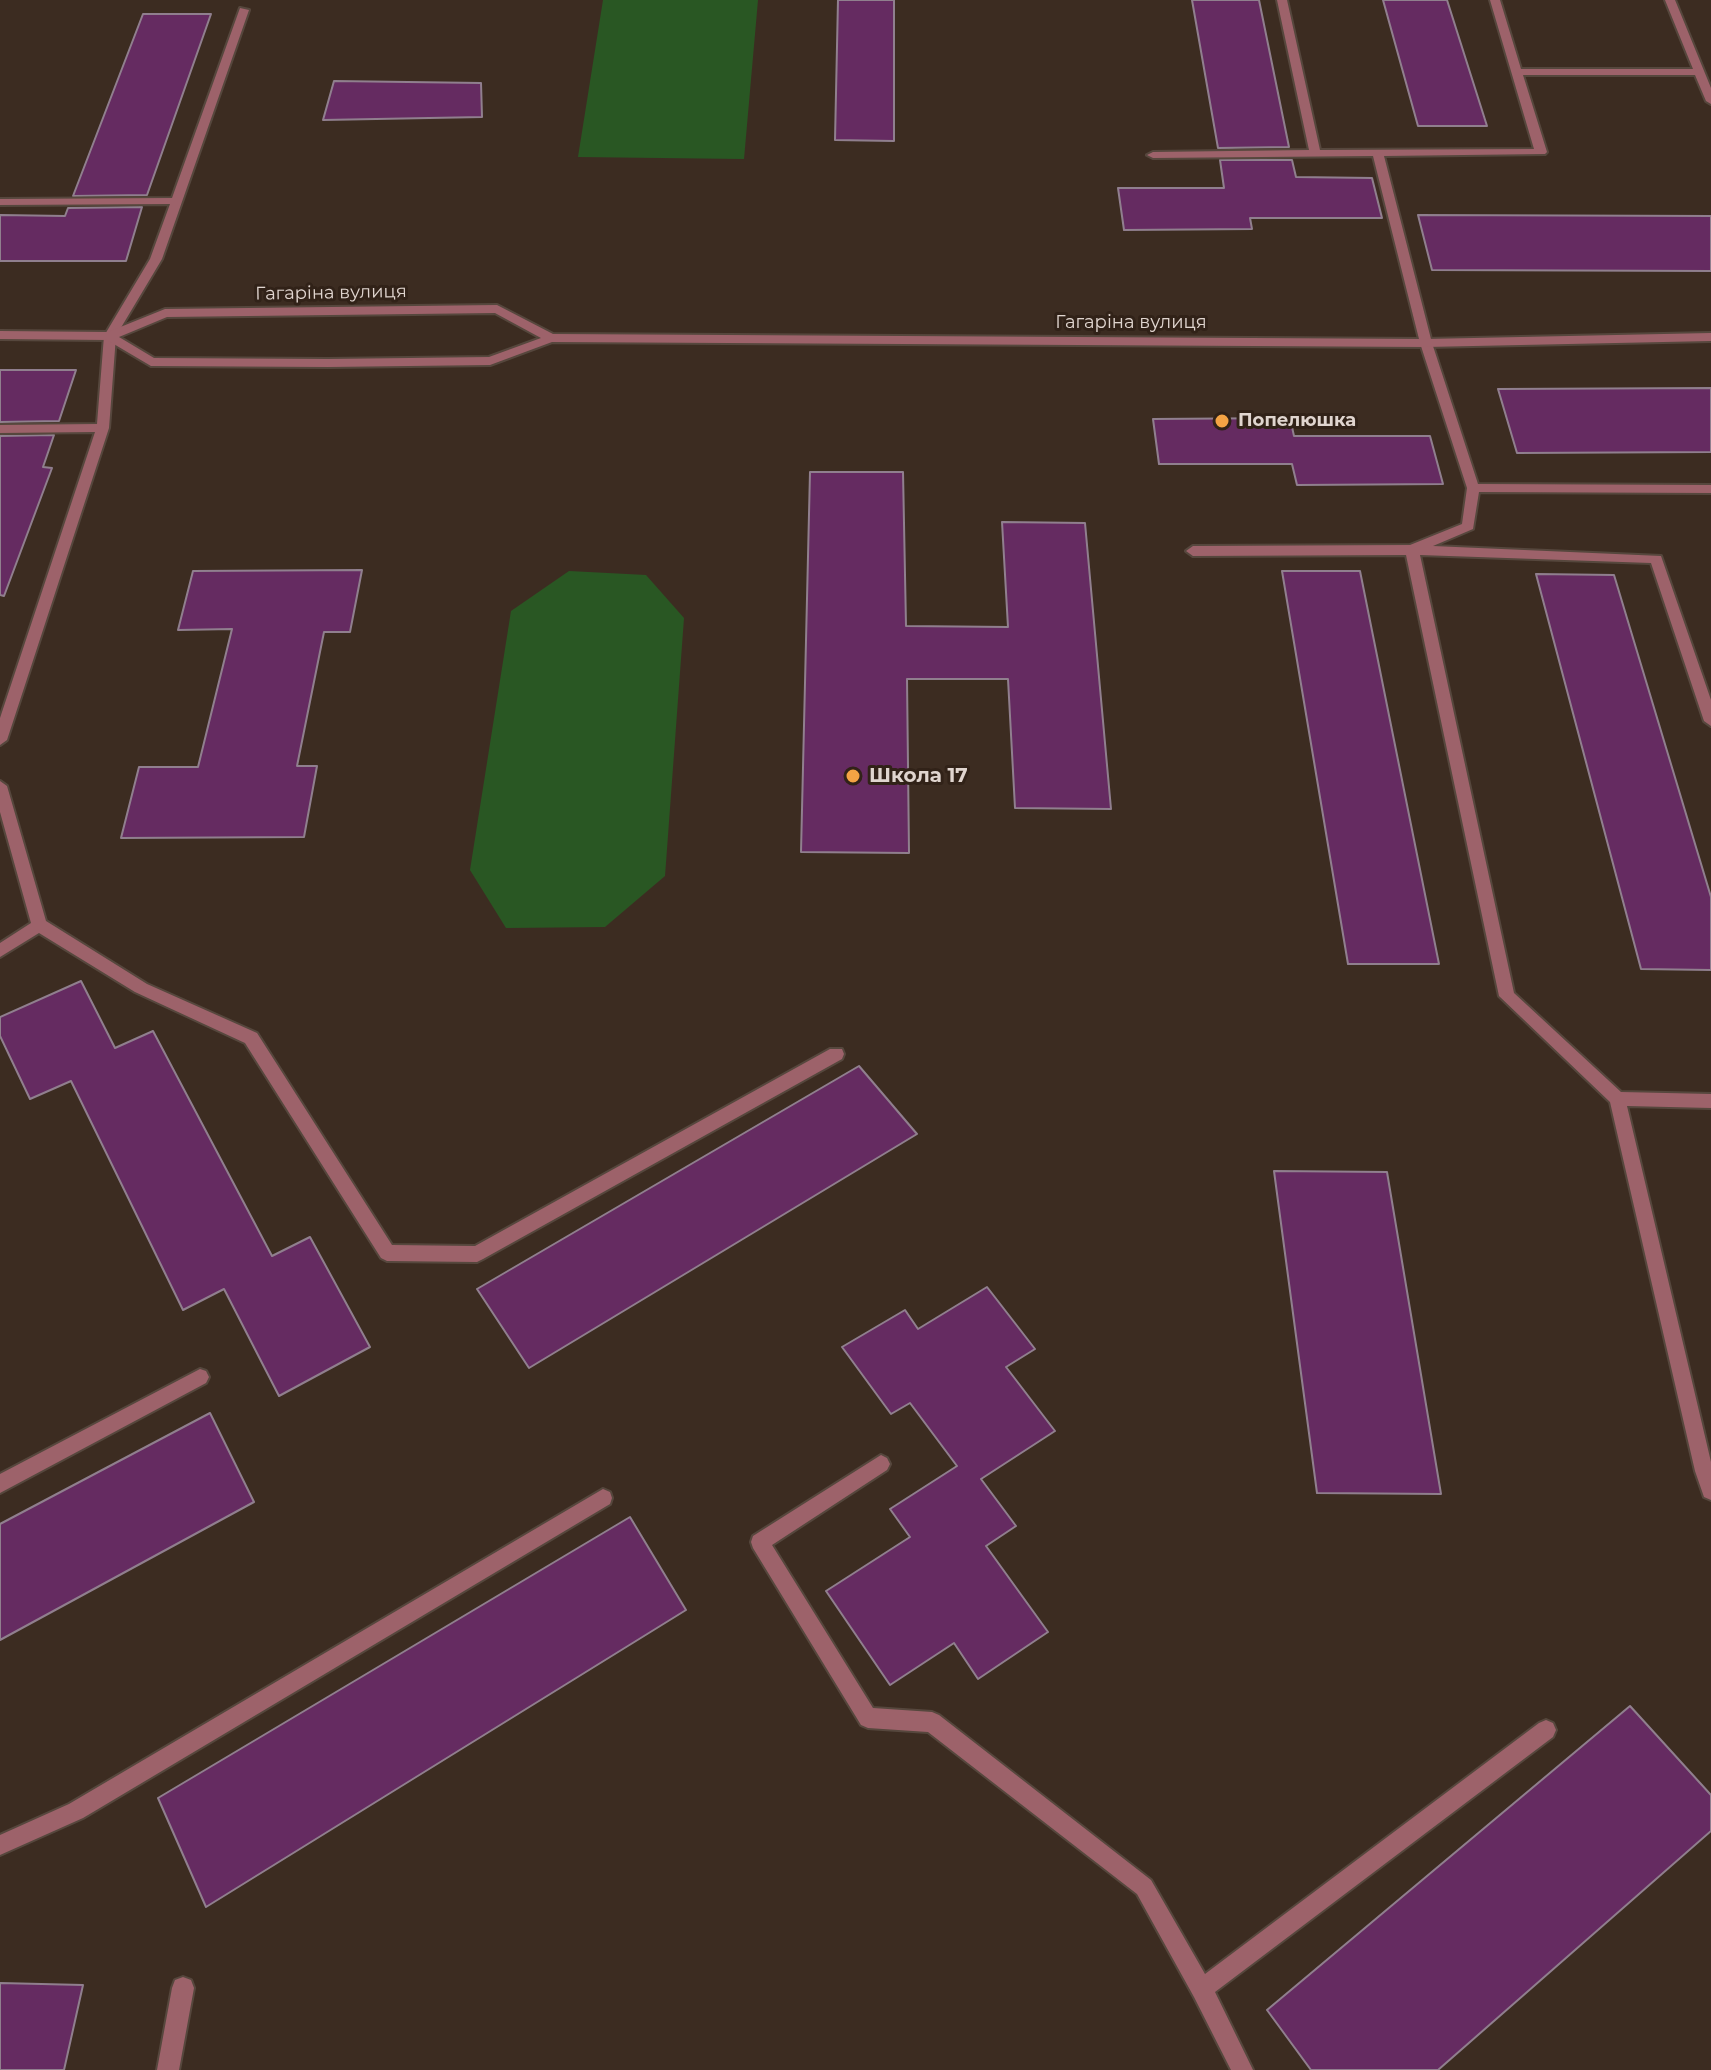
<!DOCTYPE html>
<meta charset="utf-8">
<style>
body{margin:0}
canvas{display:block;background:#3c2c21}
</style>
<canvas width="1711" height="2070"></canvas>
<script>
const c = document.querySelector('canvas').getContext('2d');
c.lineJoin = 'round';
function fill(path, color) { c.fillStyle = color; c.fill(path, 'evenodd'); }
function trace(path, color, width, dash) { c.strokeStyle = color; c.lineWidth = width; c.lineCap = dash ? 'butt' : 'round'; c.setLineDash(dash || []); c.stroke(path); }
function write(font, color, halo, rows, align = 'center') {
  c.font = font + ' Montserrat,sans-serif'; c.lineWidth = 6; c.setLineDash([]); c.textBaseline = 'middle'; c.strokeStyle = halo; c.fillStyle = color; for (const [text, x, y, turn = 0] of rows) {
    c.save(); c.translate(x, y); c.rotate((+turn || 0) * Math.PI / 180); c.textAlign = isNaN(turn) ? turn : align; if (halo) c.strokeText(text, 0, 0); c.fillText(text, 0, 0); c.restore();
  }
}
fill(new Path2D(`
 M603,0H758L744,159L578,157Z
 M569,571L646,575L684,618L665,876L605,927L506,928L470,870L511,611Z`), '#295723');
const building = new Path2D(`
 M838,0H894V141L835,140Z
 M1192,0H1259L1289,147L1218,148Z
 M1383,0H1447L1487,126H1418Z
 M143,14H211L147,195L73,196Z
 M334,81L481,83L482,117L323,120Z
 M1220,160H1292L1296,177L1372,178L1382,218H1250L1252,229L1124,230L1118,188H1224Z
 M142,207L126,261H0V215L65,216L68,208Z
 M1418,215L1711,216V271L1432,270Z
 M0,370H76L59,421L0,422Z
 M1711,388V452L1517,453L1498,389Z
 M1290,418L1294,436H1430L1443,484L1297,485L1292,464H1159L1153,419Z
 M54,435L43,467L52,468L4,596L0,595V436Z
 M810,472H903L906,626L1008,627L1002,522L1085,523L1111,809L1015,808L1008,679H907L909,853L801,852Z
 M362,570L350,632H324L297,766H317L304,837L121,838L139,767H198L232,629L178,630L193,571Z
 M1282,571H1360L1439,964H1348Z
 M1536,574L1614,575L1711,897V970L1641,969Z
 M81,981L115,1048L153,1031L272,1256L310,1237L370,1347L279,1396L224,1289L183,1310L71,1081L30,1099L0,1036V1017Z
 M859,1066L917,1134L529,1368L477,1289Z
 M1274,1171L1387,1172L1441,1494L1317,1493Z
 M987,1287L1035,1349L1006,1367L1055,1431L981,1479L1016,1526L986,1546L1048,1632L978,1679L954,1643L890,1685L826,1591L910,1537L890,1509L957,1466L910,1403L891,1414L842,1347L905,1310L918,1329Z
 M210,1413L254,1502L0,1640V1524Z
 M630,1517L686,1610L206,1907L158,1798Z
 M1630,1706L1711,1795V1831L1438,2070H1311L1267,2010Z
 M0,1983L83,1985L64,2070H0Z`);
fill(building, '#652b61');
trace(building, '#907f8e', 2);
const service = new Path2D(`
 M1277,0H1287L1320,150L1534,149L1490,0H1500L1521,69H1693L1665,0H1675L1711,88V104L1706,101L1695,75H1523L1547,152L1545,154L1384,156L1432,343L1478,484L1711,485V493L1479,492L1473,529L1433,546L1661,556L1711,700V726L1704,721L1651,563L1420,555L1514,993L1621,1092L1711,1094V1108L1627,1106L1711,1462V1500L1704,1497L1695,1471L1610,1102L1499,996L1406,555L1193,556L1186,551L1193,546L1410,545L1462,524L1467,488L1420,343L1373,156L1153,158L1147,155L1153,152L1309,150Z
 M240,8L249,10L162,259L116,336L109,428L7,740L0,745V718L95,432L0,433V425L97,424L104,336L150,259L170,204L0,205V199L172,198Z
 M0,781L7,786L46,921L147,984L257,1033L392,1245L475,1246L830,1049H842L844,1054L842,1059L483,1259L477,1262L387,1261L381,1258L245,1043L135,992L39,933L0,957V943L31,923L0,812Z
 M200,1369L206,1371L209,1377L206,1383L0,1493V1474Z
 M881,1455L887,1458L890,1464L887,1470L772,1545L873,1708L932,1712L939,1715L1151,1880L1205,1974L1539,1723L1546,1720L1553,1723L1556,1730L1553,1737L1215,1992L1253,2070H1231L1194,1997L1137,1894L928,1732L868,1728L861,1725L753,1548L751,1542L753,1536Z
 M603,1489L610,1492L612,1498L610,1504L83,1818L0,1855V1835L69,1804Z
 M183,1977L191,1980L194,1988L179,2070H157L172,1988L175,1980Z`);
const minor = new Path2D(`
 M497,305L553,334L1426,339L1711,333V341L1426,347L552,342L490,365L328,367L151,366L107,340L0,339V331L108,332L165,309ZM495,313L541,338L489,357L328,359L154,358L119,337L167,317Z`);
trace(service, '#56473d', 4);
trace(minor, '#56473d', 4);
fill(service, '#9d626a');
fill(minor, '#9d626a');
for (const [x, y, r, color] of [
 [1222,421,8,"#f4a344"],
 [853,776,8,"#f4a344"]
]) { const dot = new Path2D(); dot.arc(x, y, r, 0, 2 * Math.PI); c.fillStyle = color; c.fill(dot); trace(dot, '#312218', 3); }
write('18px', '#e0d5cf', '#312218', [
 ["Гагаріна вулиця",331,293,-1],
 ["Гагаріна вулиця",1131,323]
]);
write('bold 18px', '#e0d5cf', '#312218', [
 ["Попелюшка",1238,421]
], 'left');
write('bold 20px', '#e0d5cf', '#312218', [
 ["Школа 17",869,776]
], 'left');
</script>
